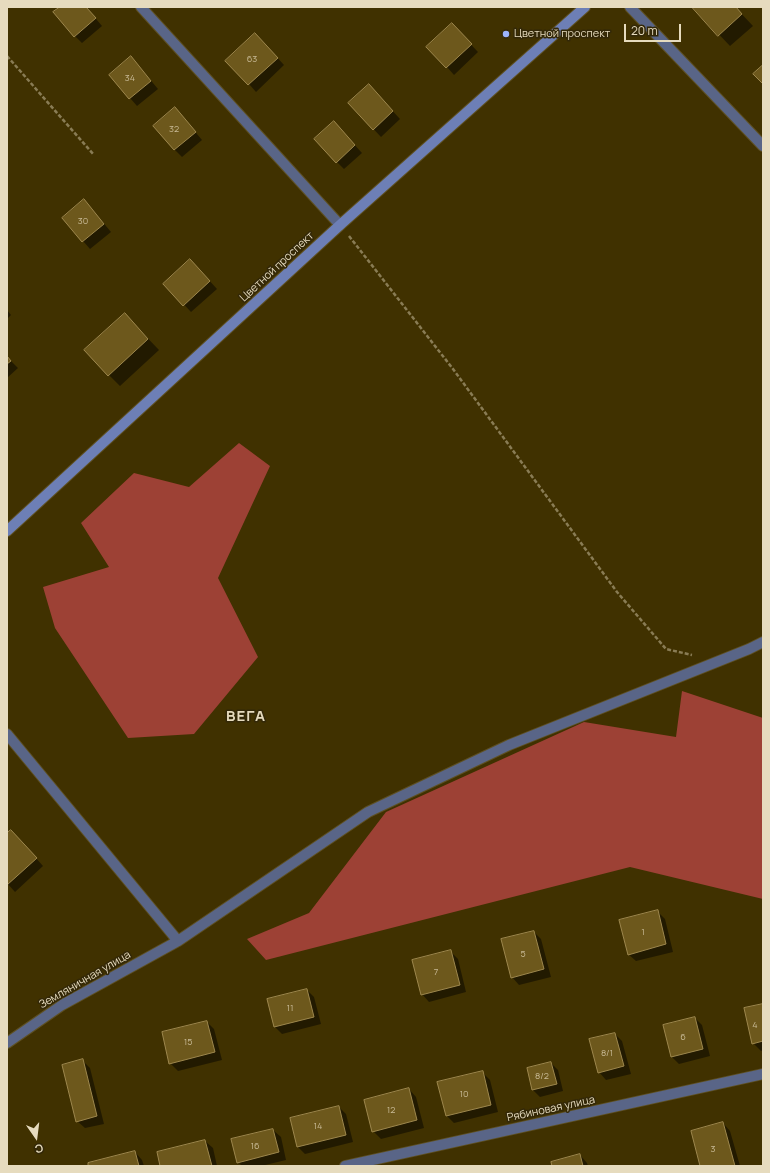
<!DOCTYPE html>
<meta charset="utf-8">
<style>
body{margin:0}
#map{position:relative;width:770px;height:1173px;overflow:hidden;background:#403100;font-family:Manrope,sans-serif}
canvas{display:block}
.frame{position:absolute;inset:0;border:8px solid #e6dbbe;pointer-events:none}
.north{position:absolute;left:16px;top:1117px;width:40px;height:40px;-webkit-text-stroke:3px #332808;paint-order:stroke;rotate:166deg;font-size:11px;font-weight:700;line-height:16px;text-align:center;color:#e6dbbe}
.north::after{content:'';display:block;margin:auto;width:14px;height:18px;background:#e6dbbe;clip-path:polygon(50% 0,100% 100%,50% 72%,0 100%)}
.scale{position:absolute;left:624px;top:24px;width:57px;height:18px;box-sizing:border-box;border:2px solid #e6dbbe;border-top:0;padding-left:5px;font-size:12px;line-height:14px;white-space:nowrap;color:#e6dbbe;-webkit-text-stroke:3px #332808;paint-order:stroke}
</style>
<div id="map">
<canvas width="770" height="1173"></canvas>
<div class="frame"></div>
<div class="north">С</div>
<div class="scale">20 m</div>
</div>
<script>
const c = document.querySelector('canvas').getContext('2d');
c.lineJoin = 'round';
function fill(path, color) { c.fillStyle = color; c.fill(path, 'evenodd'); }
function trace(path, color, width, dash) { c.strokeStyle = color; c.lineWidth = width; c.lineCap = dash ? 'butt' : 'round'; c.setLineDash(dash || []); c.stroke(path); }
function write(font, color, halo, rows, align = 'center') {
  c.font = font + ' Manrope,sans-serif'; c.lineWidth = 3; c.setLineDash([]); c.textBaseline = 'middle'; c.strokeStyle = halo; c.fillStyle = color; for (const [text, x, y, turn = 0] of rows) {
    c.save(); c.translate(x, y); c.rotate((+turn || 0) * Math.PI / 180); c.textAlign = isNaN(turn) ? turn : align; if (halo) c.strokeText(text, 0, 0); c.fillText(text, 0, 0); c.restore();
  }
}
fill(new Path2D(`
 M239,443L270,466L218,578L258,657L194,734L128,738L55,628L43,587L109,567L81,523L134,473L189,487Z
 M682,691L763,718V899L630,867L266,960L247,939L309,913L386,812L584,722L676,737Z`), '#9d4135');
fill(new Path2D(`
 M61,7H86L102,26L82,43L75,36Z
 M693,7H735L753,26L730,46Z
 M459,32L478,52L454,75L447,67Z
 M263,42L284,65L256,92L249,84Z
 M138,65L158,89L137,106L110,75Z
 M376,93L400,119L381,137L349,103Z
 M182,116L202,140L182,157L174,149Z
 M341,130L362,153L344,169L337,162Z
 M91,208L111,232L90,249L63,218Z
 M198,268L217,289L191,312L165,284Z
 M7,310L11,315L7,319Z
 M136,326L159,350L120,386L109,375Z
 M7,357L18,368L7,378Z
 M7,834L18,838L43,866L15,892L7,883Z
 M657,911L665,919L673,952L636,961L628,954Z
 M534,932L541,939L551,977L519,985L512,977Z
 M450,951L458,959L466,992L429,1002L422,994Z
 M307,990L314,997L321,1024L282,1034L274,1026Z
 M763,1005V1050L761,1051L753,1043Z
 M695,1018L702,1025L710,1056L679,1064L672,1057L664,1026Z
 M207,1022L214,1029L222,1060L178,1071L170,1063Z
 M615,1034L622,1041L631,1074L606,1080L599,1072Z
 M83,1061L90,1068L104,1124L85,1128L77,1121Z
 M551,1063L558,1070L563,1091L540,1097L533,1090Z
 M482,1072L490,1080L498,1112L454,1123L447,1116Z
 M409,1089L416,1097L424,1128L381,1139L373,1131Z
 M339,1107L346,1114L353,1142L305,1154L298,1147Z
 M723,1123L730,1131L740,1166H701Z
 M273,1130L281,1137L286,1160L261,1166H242L238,1162Z
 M205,1141L213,1148L217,1166H161Z
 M135,1152L142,1160L144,1166H90Z
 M580,1155L587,1163L588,1166H553Z`), '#0007');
const building = new Path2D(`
 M60,7H86L96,18L74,37L53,12Z
 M692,7H736L742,14L718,36Z
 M452,23L472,44L446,68L426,47Z
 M255,33L278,58L248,85L225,61Z
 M131,56L151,81L129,99L109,75Z
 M763,65V84L753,74Z
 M369,84L393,111L373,130L348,103Z
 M175,107L196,132L174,150L153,126Z
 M334,121L355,145L336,163L314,139Z
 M84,199L104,224L82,242L62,218Z
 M190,259L210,281L183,306L163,284Z
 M125,313L148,339L108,376L84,350Z
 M7,356L11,361L7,364Z
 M11,830L37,858L7,885V833Z
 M658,910L666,944L628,955L619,920Z
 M534,931L544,969L511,978L501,939Z
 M451,950L460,985L421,995L412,960Z
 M307,989L314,1017L274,1027L267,999Z
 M763,1004V1041L752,1044L744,1008Z
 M695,1017L703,1049L671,1057L663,1025Z
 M207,1021L215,1052L169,1064L162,1032Z
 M615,1033L624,1066L598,1073L589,1039Z
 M83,1059L97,1116L76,1122L62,1065Z
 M551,1062L557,1084L532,1090L527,1068Z
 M483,1071L491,1105L446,1116L437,1082Z
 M409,1088L417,1120L372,1132L364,1100Z
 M339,1106L346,1135L297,1147L290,1118Z
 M723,1122L735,1166H700L691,1131Z
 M273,1129L279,1152L237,1163L231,1139Z
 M205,1140L212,1166H160L157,1152Z
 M135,1151L139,1166H88V1163Z
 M580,1154L583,1166H552L551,1162Z`);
fill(building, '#6d581c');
trace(building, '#9d874d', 1);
const lane = new Path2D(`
 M141,7L340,225
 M630,7L763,146`);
const street = new Path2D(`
 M7,734L178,941
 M7,1043L62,1005L178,941L368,812L509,745L749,649L763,642
 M345,1166L763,1074`);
const secondary = new Path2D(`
 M7,531L340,225L585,7`);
trace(lane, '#5e5022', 12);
trace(street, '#5e5022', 12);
trace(secondary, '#5e5022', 12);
trace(new Path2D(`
 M7,56L94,155
 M349,236L453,369L617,592L666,649L692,655`), '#897c54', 2.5, [4, 2]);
trace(lane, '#596587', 10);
trace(street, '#596587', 10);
trace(secondary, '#6d7fb6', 10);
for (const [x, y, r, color] of [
 [506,34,4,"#9cb4fd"]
]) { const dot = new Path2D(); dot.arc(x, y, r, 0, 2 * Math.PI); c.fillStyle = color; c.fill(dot); trace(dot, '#332808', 1.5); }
write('9px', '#c8ba96', null, [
 ["63",252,59],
 ["34",130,78],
 ["32",174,129],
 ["30",83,221],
 ["1",643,932],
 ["5",523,954],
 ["7",436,972],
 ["11",290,1008],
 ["4",755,1025],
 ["6",683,1037],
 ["15",188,1042],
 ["8/1",607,1053],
 ["8/2",542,1076],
 ["10",464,1094],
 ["12",391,1110],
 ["14",318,1126],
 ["16",255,1146],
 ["3",713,1149]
]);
write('11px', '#e6dbbe', '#332808', [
 ["Цветной проспект",514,34]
], 'left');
write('11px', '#e6dbbe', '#332808', [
 ["Цветной проспект",277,267,-43],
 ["Земляничная улица",85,980,-30],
 ["Рябиновая улица",551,1109,-12]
]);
c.letterSpacing = '1px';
write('bold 15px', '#e6dbbe', '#332808', [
 ["ВЕГА",246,717]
]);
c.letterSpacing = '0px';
</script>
